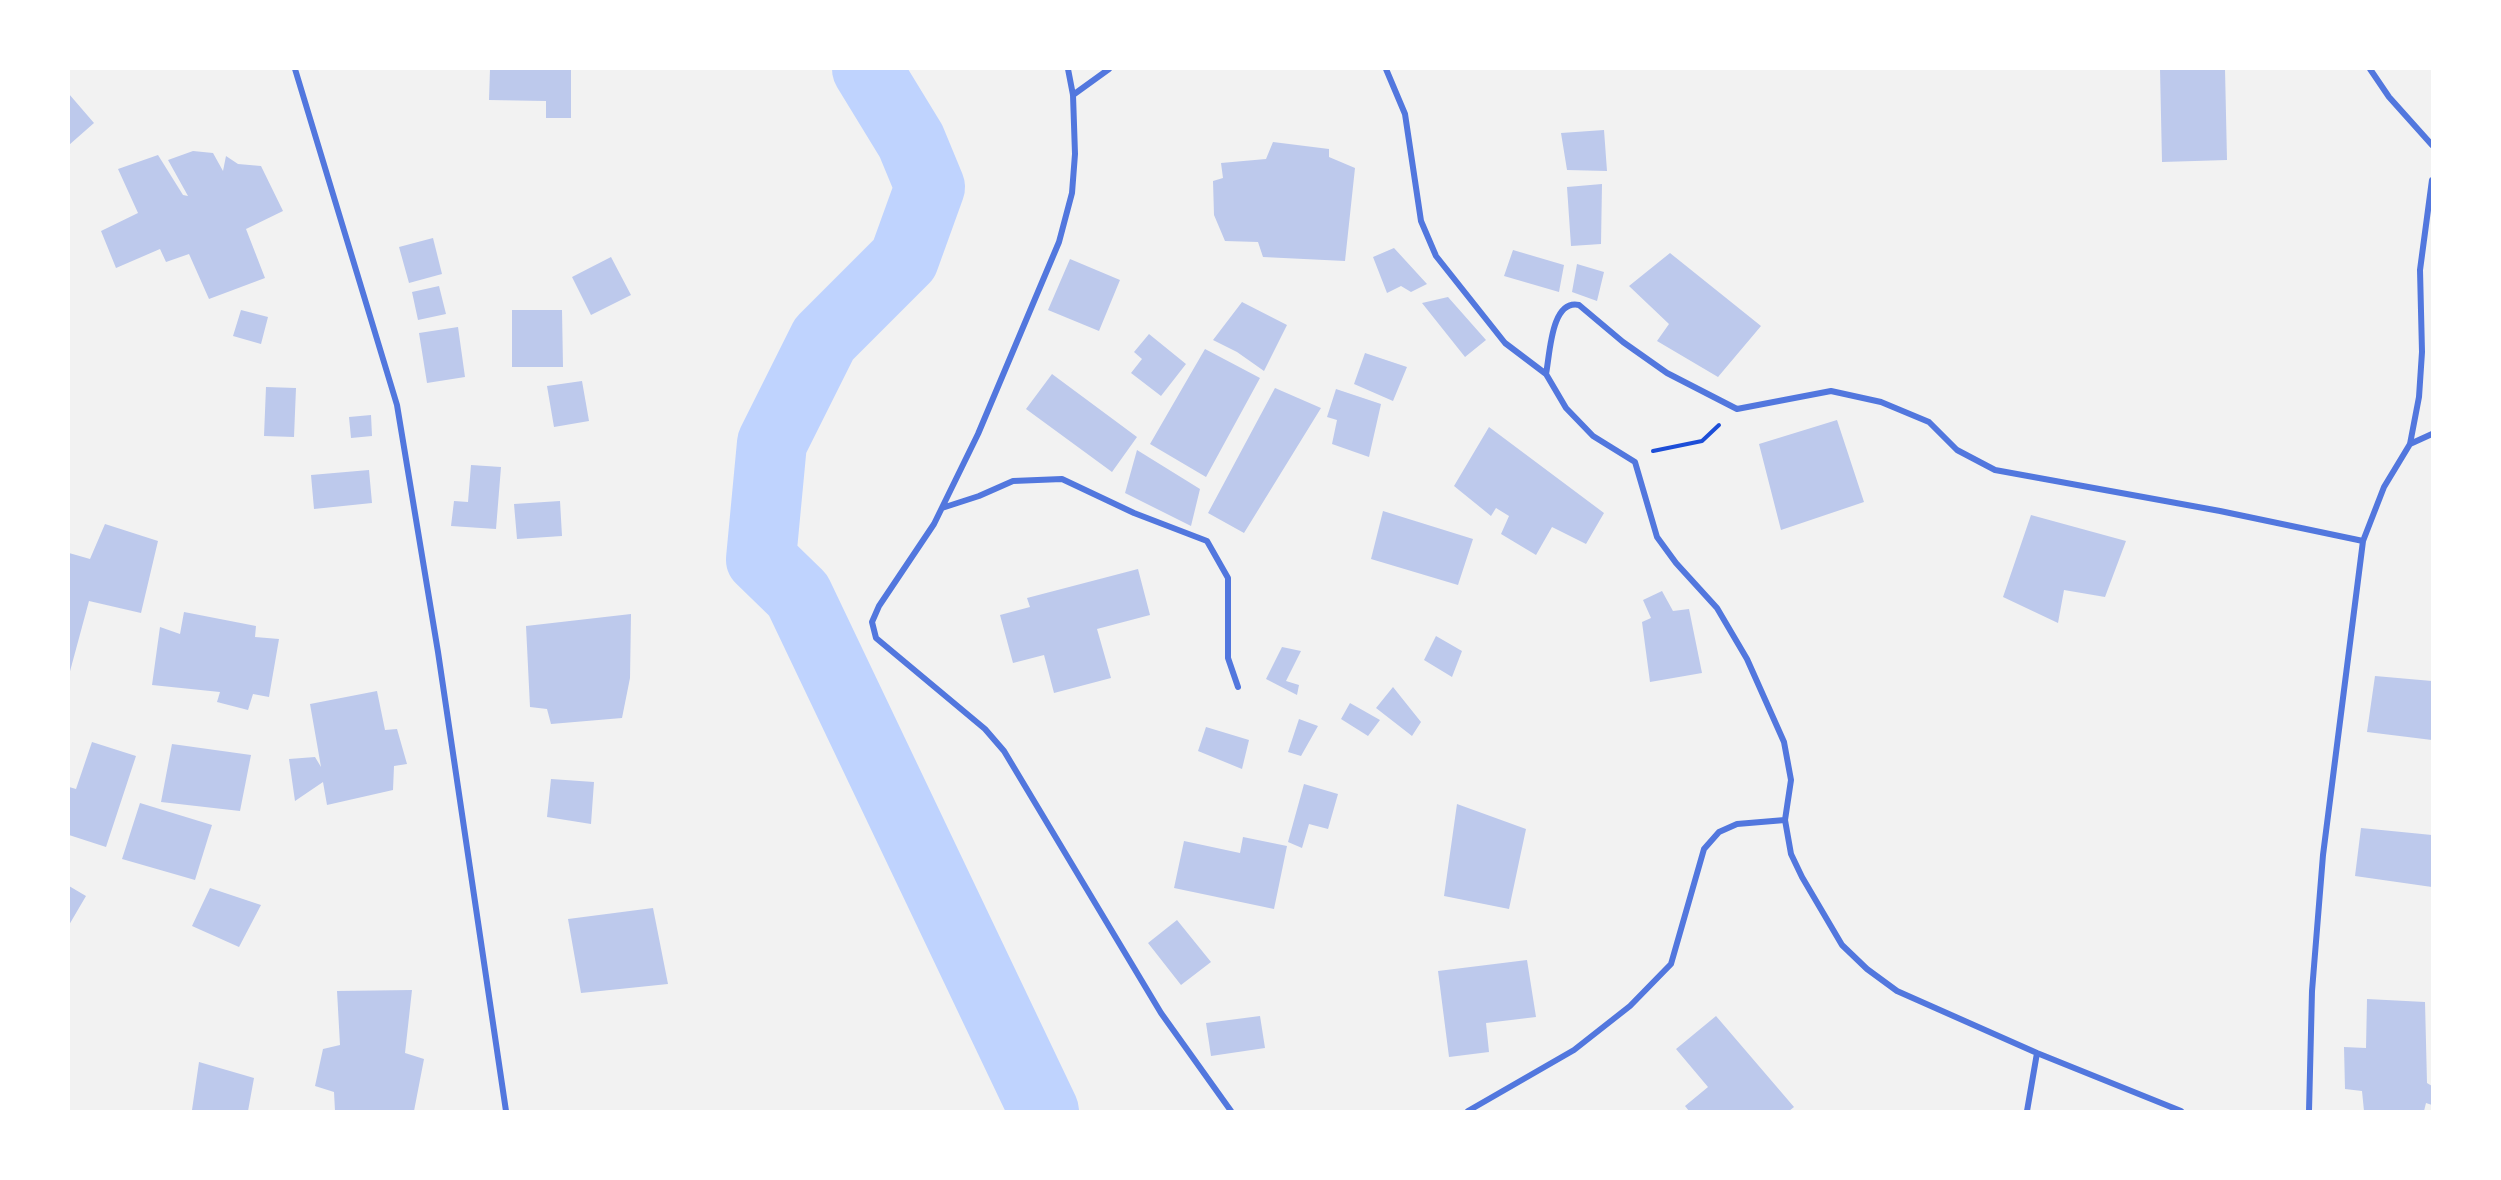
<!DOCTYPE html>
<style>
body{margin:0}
#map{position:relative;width:2501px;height:1180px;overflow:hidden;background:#f2f2f2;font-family:"Golos Text",sans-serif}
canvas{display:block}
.frame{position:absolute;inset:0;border:70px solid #fff;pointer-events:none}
</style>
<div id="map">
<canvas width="2501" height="1180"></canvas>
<div class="frame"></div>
</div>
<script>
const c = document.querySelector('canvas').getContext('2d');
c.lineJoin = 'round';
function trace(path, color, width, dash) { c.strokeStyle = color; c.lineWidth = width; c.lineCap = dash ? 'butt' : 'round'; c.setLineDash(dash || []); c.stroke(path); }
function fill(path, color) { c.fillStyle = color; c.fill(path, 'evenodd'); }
trace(new Path2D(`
 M867,69L911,141L930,187L904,259L824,339L772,443L761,559L798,595L1044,1111`), '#bfd3fe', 70);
fill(new Path2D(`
 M490,69H571V118H546V101L489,100Z
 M2160,69H2225L2227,160L2162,162Z
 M69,94L94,123L69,145Z
 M1604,130L1607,171L1567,170L1561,133Z
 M1273,142L1329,149V157L1355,168L1345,261L1263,257L1258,242L1225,241L1214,215L1213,181L1223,178L1221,163L1266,159Z
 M193,151L213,153L223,171L226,156L238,164L261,166L283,211L246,229L265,278L209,299L189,254L166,262L160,249L116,268L101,231L138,213L118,169L158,155L183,195L188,196L168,160Z
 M1602,184L1601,244L1571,246L1567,187Z
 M433,238L442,274L409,283L399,247Z
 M1394,248L1427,284L1411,292L1401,286L1387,293L1373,257Z
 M1513,250L1564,265L1559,292L1504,276Z
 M1670,253L1761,326L1718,377L1657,341L1669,324L1629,286Z
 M611,257L631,295L591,315L572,277Z
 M1070,259L1120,280L1099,331L1048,310Z
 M1577,264L1604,272L1597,301L1572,292Z
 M439,286L446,314L418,320L412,292Z
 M1448,297L1486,340L1465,357L1422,303Z
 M1242,302L1287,325L1264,371L1237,352L1213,340Z
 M241,310L268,317L261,344L233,336Z
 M512,310H562L563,367H512Z
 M458,327L465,377L427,383L419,333Z
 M1149,334L1186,364L1161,396L1131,373L1142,359L1134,352Z
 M1205,349L1260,378L1206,477L1150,444Z
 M1365,353L1407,367L1393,401L1354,384Z
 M1052,374L1137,437L1112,472L1026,409Z
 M582,381L589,421L554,427L547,386Z
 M266,387L296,388L294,437L264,436Z
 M1275,388L1321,408L1244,533L1208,513Z
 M1336,389L1381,404L1369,457L1332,444L1337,420L1327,417Z
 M371,415L372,436L351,438L349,417Z
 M1837,420L1864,502L1781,530L1759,444Z
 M1489,427L1604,513L1586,544L1552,527L1536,555L1501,534L1509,516L1496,508L1491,516L1454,486Z
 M1137,450L1200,489L1191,526L1125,493Z
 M471,465L501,467L496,529L451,526L454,501L468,502Z
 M369,470L372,503L314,509L311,475Z
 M560,501L562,536L517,539L514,504Z
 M1383,511L1473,539L1458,585L1371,559Z
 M2031,515L2126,541L2105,597L2064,590L2058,623L2003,597Z
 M105,524L158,541L141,613L89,601L69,675V553L90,559Z
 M1138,569L1150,615L1097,629L1111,678L1054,693L1044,655L1013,663L1000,615L1030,607L1027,598Z
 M1662,591L1673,611L1689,609L1702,673L1650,682L1642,622L1651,618L1643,600Z
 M184,612L256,626L255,637L279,639L269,697L253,694L248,710L217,702L220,692L152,685L160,627L180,634Z
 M631,614L630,678L622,718L551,724L547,709L530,707L526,626Z
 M1436,636L1462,651L1452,677L1424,660Z
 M1282,647L1301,651L1286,681L1299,685L1297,695L1266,679Z
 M2375,676L2432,681V740L2367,732Z
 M1393,687L1421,722L1412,736L1376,708Z
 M377,691L385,730L397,729L407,764L394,766L393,790L327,805L323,782L295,801L289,759L315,757L321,767L310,704Z
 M1350,703L1380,720L1368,736L1341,719Z
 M1299,719L1318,726L1301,756L1288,752Z
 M1206,727L1249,740L1242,769L1198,751Z
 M92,742L136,756L106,847L69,835V787L76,789Z
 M172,744L251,755L240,811L161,802Z
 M551,779L594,782L591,824L547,817Z
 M1304,784L1338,794L1328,829L1309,824L1302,848L1288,842Z
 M140,803L212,825L195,880L122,859Z
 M1457,804L1526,829L1509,909L1444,896Z
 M2361,828L2432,835V887L2355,876Z
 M1243,837L1287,846L1274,909L1174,888L1184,841L1240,853Z
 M69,886L86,896L69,925Z
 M210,888L261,905L239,947L192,926Z
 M653,908L668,984L581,993L568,919Z
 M1177,920L1211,962L1181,985L1148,943Z
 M1527,960L1536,1017L1486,1023L1489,1052L1449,1057L1438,971Z
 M412,990L405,1053L424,1059L414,1111H335L334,1092L315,1086L323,1049L340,1045L337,991Z
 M2367,999L2425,1002L2427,1083L2432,1086V1105L2426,1103L2424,1111H2364L2362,1091L2345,1089L2344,1047L2366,1048Z
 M1260,1016L1265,1048L1211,1056L1206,1023Z
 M1716,1016L1794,1107L1789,1111H1689L1685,1106L1708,1087L1676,1049Z
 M199,1062L254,1078L248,1111L192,1110Z`), '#bdc9ec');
trace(new Path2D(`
 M1653,451L1702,441L1719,425`), '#1d4ed8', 4);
trace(new Path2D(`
 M295,69L397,405L438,652L506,1111
 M1068,69L1073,95L1075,154L1072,193L1059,242L978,434L934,524L879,606L872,622L876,638L985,729L1004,751L1161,1013L1231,1111
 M1386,69L1405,114L1421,221L1436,256L1505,343L1546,374L1566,408L1593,436L1635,462L1657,537L1676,563L1717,608L1747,659L1784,742L1791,780L1785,820L1791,854L1802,877L1842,945L1867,969L1897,991L2037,1053L2181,1111
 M2370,69L2389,97L2432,145
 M1073,95L1109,69
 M1546,374C1550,354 1551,299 1579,305L1623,342L1667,373L1737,409L1831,391L1881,402L1929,422L1957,450L1995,470L2220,511L2363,541
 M2410,444L2432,434
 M942,508L979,496L1013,481L1062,479L1134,513L1207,541L1228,578V658L1238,687
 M1468,1111L1574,1050L1630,1006L1671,964L1704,849L1719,832L1737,824L1785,820
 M2027,1111L2037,1053
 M2309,1111L2312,991L2323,855L2363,541L2384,487L2410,444L2419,397L2422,352L2420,270L2432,180`), '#5277de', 6);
</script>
